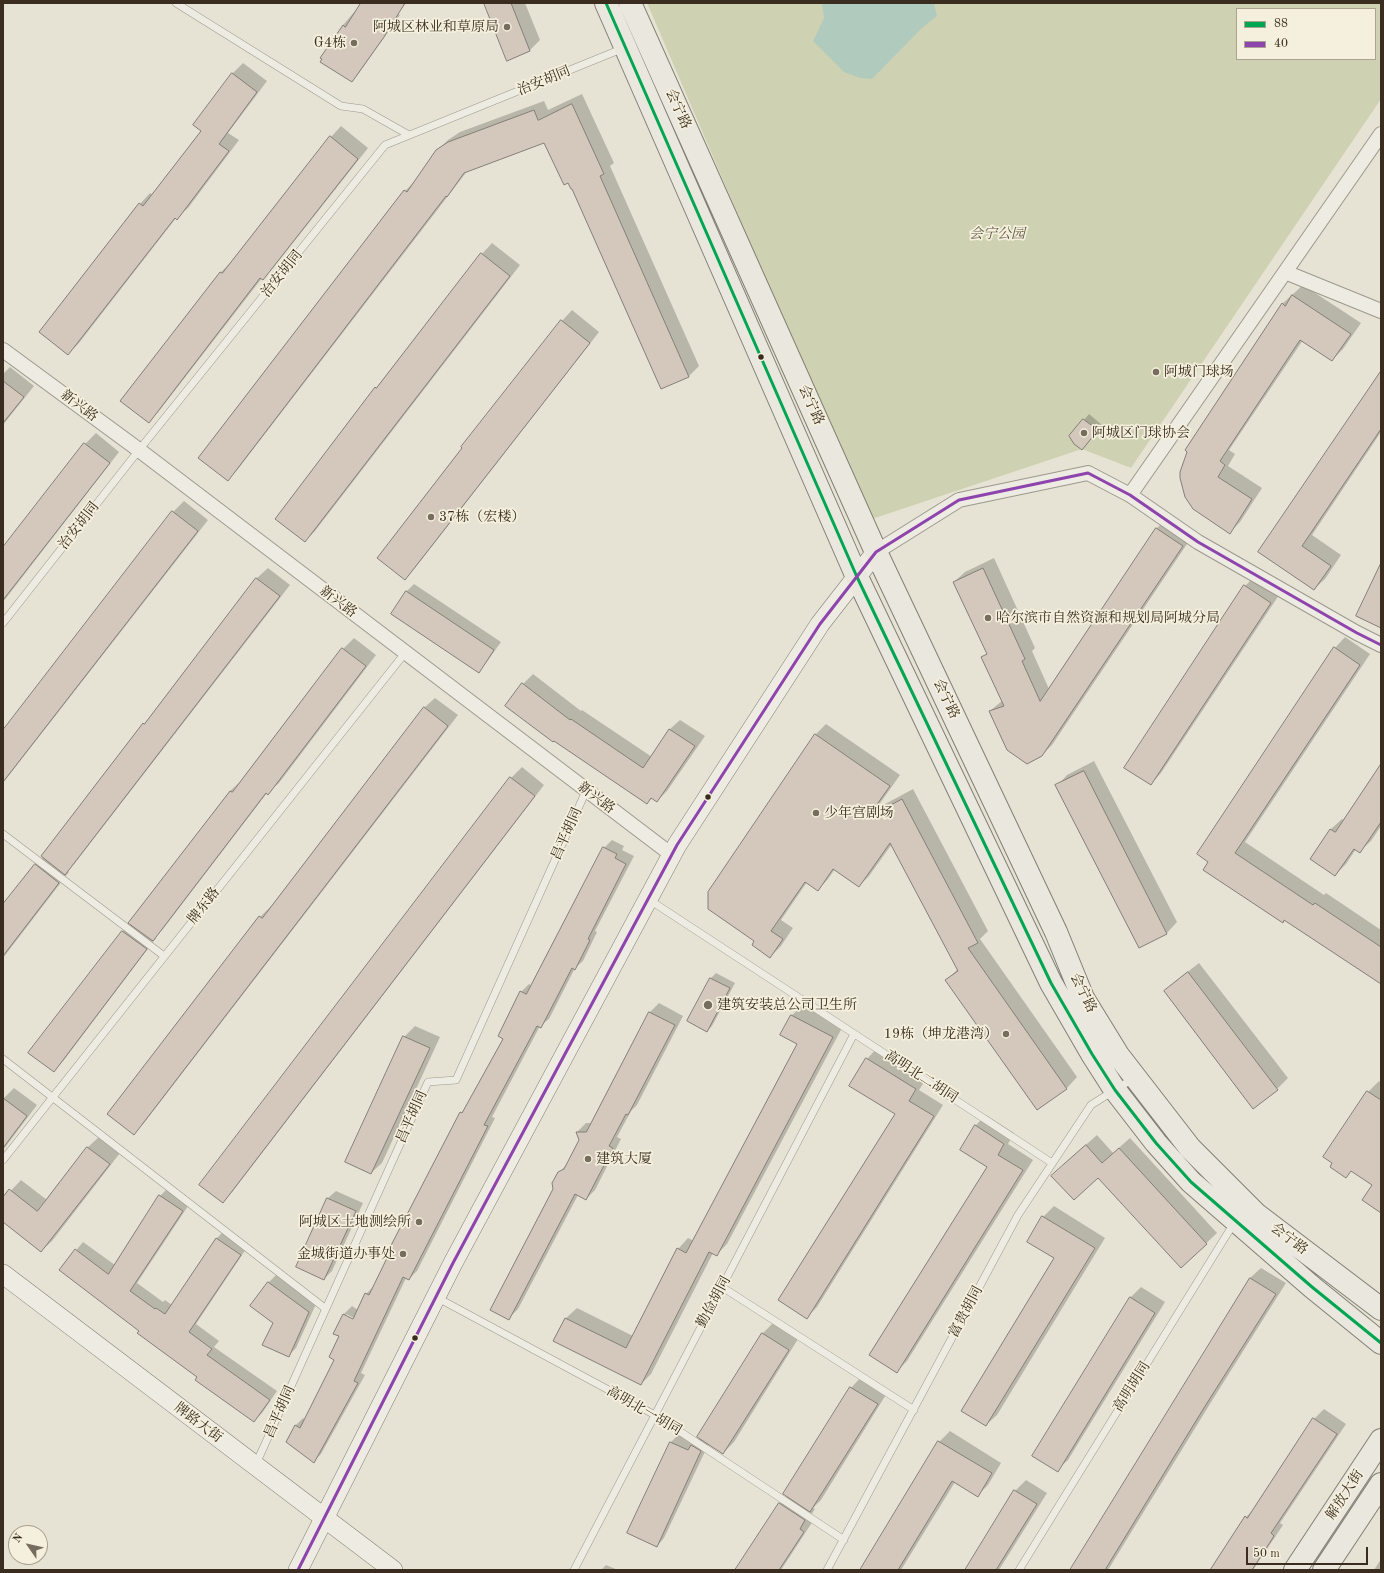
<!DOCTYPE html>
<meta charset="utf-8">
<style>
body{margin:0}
#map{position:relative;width:1384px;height:1573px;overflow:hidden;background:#e7e3d4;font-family:"Old Standard TT",serif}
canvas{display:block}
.frame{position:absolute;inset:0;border:4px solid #3a2d1f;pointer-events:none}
.legend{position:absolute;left:1236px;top:8px;width:140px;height:52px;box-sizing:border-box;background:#f5f0de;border:1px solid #aaa292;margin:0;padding:5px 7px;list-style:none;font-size:12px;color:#3a2d1f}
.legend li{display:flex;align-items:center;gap:8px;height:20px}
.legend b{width:20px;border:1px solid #aaa292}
.north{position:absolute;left:8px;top:1525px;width:40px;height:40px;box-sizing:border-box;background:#f5f0de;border:1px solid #aaa292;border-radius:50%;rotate:304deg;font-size:11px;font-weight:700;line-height:16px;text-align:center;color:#3a2d1f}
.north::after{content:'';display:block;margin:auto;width:14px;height:18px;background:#776d5e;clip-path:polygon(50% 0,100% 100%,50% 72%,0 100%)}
.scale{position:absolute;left:1246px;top:1547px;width:122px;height:18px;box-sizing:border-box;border:2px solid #3a2d1f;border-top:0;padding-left:5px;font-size:12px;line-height:14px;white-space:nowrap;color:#3a2d1f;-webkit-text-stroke:3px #f5f0de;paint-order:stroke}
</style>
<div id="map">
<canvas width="1384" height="1573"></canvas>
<div class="frame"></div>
<ul class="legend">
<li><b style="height:5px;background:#00a651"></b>88</li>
<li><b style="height:5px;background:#8e44ad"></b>40</li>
</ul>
<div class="north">N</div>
<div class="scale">50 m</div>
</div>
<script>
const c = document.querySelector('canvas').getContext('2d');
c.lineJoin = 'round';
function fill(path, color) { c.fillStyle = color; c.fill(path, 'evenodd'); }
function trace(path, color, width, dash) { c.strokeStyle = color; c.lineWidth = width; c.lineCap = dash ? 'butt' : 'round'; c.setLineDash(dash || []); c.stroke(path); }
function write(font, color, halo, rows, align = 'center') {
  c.font = font + ' "Old Standard TT","Noto Serif SC",serif'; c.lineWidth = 3.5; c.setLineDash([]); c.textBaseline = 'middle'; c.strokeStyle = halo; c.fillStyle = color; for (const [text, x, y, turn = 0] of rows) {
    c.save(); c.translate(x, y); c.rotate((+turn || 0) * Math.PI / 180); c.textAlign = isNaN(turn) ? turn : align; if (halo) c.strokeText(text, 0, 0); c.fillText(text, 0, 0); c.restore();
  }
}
fill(new Path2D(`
 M647,3H1381V99L1131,468L1082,449L869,520ZM1237,9H1375V59H1237Z`), '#cfd2b2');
fill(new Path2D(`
 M822,3H934L937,16L922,28L872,79L860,78L844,72L813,41L824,18Z`), '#b1cabe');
fill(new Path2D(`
 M362,3H406L398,14L400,15L359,73L351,80L322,58L343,25Z
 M485,3H525L540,40L529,51Z
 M243,63L267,81L228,133L239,140L188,208L177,218H176L79,343L68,354L140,204L150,193L153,195L202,130L194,124L233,73Z
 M582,94L614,163L610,166L699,366L689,376L662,388L573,187L545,142L468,170L238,469L228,479L405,191L415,181L437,151L448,140L460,132L544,101L548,110Z
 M341,126L368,148L273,268L262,278L159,411L149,421L221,272L231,262L331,137Z
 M492,243L520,265L315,531L305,541L276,519L376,388L383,381L482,254Z
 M1303,285L1361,323L1343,349L1332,360L1303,340L1229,450L1235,454L1228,466L1262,488L1240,522L1230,532L1194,508L1282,304Z
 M572,310L599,332L415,568L405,579L562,321Z
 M10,367L34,386L3,425V374Z
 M1381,373V432L1312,535L1341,555L1325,579L1314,589L1260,552Z
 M1089,414L1102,425L1087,444L1071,436Z
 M96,433L119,452L3,602V549L85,444Z
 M184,501L208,520L3,783V731L173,512Z
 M1167,518L1193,535L1052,745L1041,756L990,711L1003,700L983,657L987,653L954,582L965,572L994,558L1035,648L1032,651L1049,689L1157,528Z
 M268,568L290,585L75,863L68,871L69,872L3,958V905L29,871L43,857L144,724L154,714L257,578Z
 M1256,575L1281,592L1161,773L1151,784L1245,586Z
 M414,584L501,642L486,663L478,671L406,592Z
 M1345,637L1370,654L1245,842L1324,895L1326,893L1381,930V983L1284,919L1205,870L1335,648Z
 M354,638L376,655L279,783L267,793L163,929L155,937L156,938L64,1060L54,1071L30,1053L123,931L131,923L230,791L241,781L343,649Z
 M533,674L581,711L582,710L652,757L670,729L680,720L705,736L667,791L657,801L652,798L647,803L523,684Z
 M435,698L458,715L144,1123L134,1133L260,917L271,906L272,907L424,708Z
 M826,724L900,775L876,809L913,789L988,931L980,939L1077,1077L1067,1088L1037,1109L946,980L958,969L892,844L869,876L859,886L835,869L828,879L818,890L807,882L781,920L793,928L781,946L770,957L753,945L815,735Z
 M1094,761L1177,922L1167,933L1140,947L1057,786L1067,775Z
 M1381,765V826L1371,841L1360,851L1356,849L1346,864L1335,875L1312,859L1331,829L1342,819L1344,820Z
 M522,767L544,785L233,1191L222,1202L511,778Z
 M612,840L624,846L622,850L634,856L595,931L597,932L583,961L575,968L549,1019L540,1026L492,1117L495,1118L417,1271L409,1279L406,1278L361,1373L365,1375L321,1454L314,1461L295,1426L303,1418L305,1419L336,1359L340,1336L335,1333L344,1314L352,1306L358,1310L366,1294L374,1286L461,1113L467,1107L504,1038L521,992L529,984L532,986L604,848ZM346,1314L358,1320L357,1322L346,1316Z
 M1199,963L1288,1078L1277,1089L1253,1107L1165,991L1176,981Z
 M716,973L735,983L712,1026L707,1031L688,1021L711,978Z
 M659,1003L683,1016L637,1105L631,1111L617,1137L621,1139L595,1190L586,1199L578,1195L518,1309L509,1318L559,1173L567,1164L580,1140L577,1132L586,1123H592L650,1012Z
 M803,1005L843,1026L727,1244L717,1254L713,1253L651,1374L641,1384L555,1340L566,1318L577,1308L633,1336L678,1249L688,1238L694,1241L798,1044L782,1035L792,1015Z
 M415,1026L440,1037L382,1163L371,1173L404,1037Z
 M877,1048L926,1079L919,1090L943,1105L817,1307L807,1317L896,1114L867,1059Z
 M1379,1081L1381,1083V1211L1373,1185L1352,1170L1346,1176L1368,1092Z
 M14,1088L37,1105L3,1150V1099Z
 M986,1115L1014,1133L1008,1144L1033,1160L907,1361L897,1371L988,1166L975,1126Z
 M1097,1135L1113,1153L1130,1138L1217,1233L1181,1267L1098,1177L1063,1165Z
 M99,1137L120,1153L52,1241L41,1251L3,1221V1199L21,1180L47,1200L88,1147Z
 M168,1188L190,1203L137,1283L163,1302L165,1300L172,1305L216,1239L224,1231L248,1246L196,1324L219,1341L214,1347L277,1391L262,1413L254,1421L140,1331L60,1270L83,1242L115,1265L160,1196Z
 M336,1191L363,1203L332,1271L324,1279L328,1198Z
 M1054,1206L1105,1238L997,1415L986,1425L1056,1258L1043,1217Z
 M1261,1268L1286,1283L1213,1399L1108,1570H1072L1250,1278Z
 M276,1275L316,1304L296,1348L288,1356L274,1322L252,1306L269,1282Z
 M1141,1287L1165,1302L1068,1460L1057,1470L1130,1298Z
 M773,1323L798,1339L734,1442L723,1453L709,1443L664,1538L657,1546L629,1533L671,1442L679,1434L696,1442L701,1437L698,1436L763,1333Z
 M861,1377L887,1393L821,1500L813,1508L815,1509L809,1518L813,1521L781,1570H736L780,1504L788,1495L851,1388Z
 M1324,1409L1346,1424L1280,1523L1283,1525L1253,1570H1211L1246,1517L1254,1509L1314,1419Z
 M950,1431L1001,1463L988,1485L978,1495L955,1482L901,1570H862L939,1442Z
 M1026,1480L1047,1493L999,1570H966L1015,1491Z
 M1381,1559V1570H1374Z
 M606,1565L618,1570H601Z`), '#0003');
const building = new Path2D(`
 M361,3H405L384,37L352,82L320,62L322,59L320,58L343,25L345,27Z
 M484,3H511L530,51L507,61Z
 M232,73L257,92L219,144L229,151L177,220L175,218L68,355L39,332L139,203L143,206L201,131L193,125Z
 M572,104L604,174L600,176L689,377L661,389L572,189H571L568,183L564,185L544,143L464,173L447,197L446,196L228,481L198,458L404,190L407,192L436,150L448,142L534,110L538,120Z
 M330,136L358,159L263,280L260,278L149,423L120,401L220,272L222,273Z
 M481,253L510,276L305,542L275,519L375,387L376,388Z
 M1292,295L1351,334L1332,361L1300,340L1220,461L1225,465L1218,477L1252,499L1230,534L1193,509L1185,497L1180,478V472L1187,452L1185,450L1282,303L1285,306Z
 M561,320L590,343L405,580L377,558L462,448L461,447Z
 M1381,371V429L1302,546L1331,566L1314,590L1258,552Z
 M3,381L24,397L3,423Z
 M1083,419L1098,430L1082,450L1074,444L1069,436Z
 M84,443L110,463L3,600V547Z
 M172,511L198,531L3,782V730Z
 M1156,528L1183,546L1042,756L1027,764L1007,750L989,711L1004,706L981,657L987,654L953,582L983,568L1025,659L1022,661L1040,701Z
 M1381,563V628L1356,616Z
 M256,578L280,596L65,875L41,856L143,723L144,724Z
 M1244,585L1271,603L1151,785L1124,768Z
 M406,591L494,650L479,673L391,614Z
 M1334,647L1360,665L1235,853L1313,905L1315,903L1381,947V984L1284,920L1283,923L1203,870L1208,862L1197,854Z
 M342,648L366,666L268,795L266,793L153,941L128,923L230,791L232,792Z
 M522,683L570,720L571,719L643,768L669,729L695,746L657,802L651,798L647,804L554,741L553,742L505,706Z
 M424,707L448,726L134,1135L107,1114L259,916L262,918Z
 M815,734L890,786L868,817L902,799L978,943L968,948L1067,1089L1037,1110L945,980L958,971L890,843L859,887L833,869L818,891L805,882L771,931L783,939L770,958L752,945L754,941L708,909V892Z
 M1381,764V822L1360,853L1354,849L1335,876L1310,859L1330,829L1335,832Z
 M1084,771L1167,934L1139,948L1055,785Z
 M510,777L535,796L223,1203L199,1185Z
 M603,847L617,854L615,858L626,864L588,939L590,940L575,970L572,968L541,1028L537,1026L484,1125L488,1126L409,1280L403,1277L354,1381L358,1383L314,1463L286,1442L295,1425L300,1428L334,1360L329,1357L339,1336L333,1334L343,1314L353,1319L365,1293L369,1295L387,1258L385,1257L460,1112L462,1113L503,1039L498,1036L520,991L526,994Z
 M35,864L59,883L3,956V904Z
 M122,931L147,949L54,1072L28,1053Z
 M1188,972L1278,1090L1253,1109L1164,991Z
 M710,978L730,988L707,1032L687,1021Z
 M649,1012L675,1025L628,1115L626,1114L609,1146L613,1148L586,1200L575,1194L509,1320L490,1310L553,1189L552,1183L558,1172L564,1169L579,1140L576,1132H586Z
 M791,1015L833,1037L717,1256L709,1252L641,1385L553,1341L565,1318L626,1348L677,1248L686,1253L797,1044L780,1035Z
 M403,1036L430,1048L371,1174L345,1162Z
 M866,1058L916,1089L909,1101L934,1116L807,1319L778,1300L895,1114L849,1086Z
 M1367,1091L1381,1100V1213L1362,1200L1372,1185L1351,1171L1346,1178L1330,1167L1332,1163L1323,1157Z
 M3,1098L27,1116L3,1148Z
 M975,1125L1004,1144L998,1155L1023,1170L897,1373L869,1355L987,1167L960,1150Z
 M1086,1145L1102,1163L1119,1148L1207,1244L1181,1268L1098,1178L1074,1200L1051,1176Z
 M87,1147L110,1164L41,1252L3,1222V1197L9,1189L37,1211Z
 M159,1195L183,1211L130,1291L155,1309L156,1308L165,1314L216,1238L241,1255L189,1332L212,1349L207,1355L270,1400L254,1422L195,1380L197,1377L137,1333L139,1331L59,1270L75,1249L108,1274Z
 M327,1198L356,1211L324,1280L296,1267Z
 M1042,1216L1095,1248L986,1426L961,1411L1054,1258L1027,1242Z
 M1250,1278L1276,1294L1202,1411L1105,1570H1070Z
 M268,1282L309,1312L289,1357L262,1345L273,1323L250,1306Z
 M1130,1297L1155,1313L1058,1472L1032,1456Z
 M762,1333L789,1350L723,1454L697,1437Z
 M850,1387L878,1404L810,1512L783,1494Z
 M1313,1418L1337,1434L1271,1533L1274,1536L1252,1570H1210L1245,1516L1247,1518Z
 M938,1441L992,1473L978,1497L952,1481L898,1570H860Z
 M670,1442L688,1450L691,1445L701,1451L657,1547L627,1533Z
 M1014,1490L1037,1504L996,1570H965Z
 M779,1503L805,1520L800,1529L804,1532L779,1570H735Z`);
fill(building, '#d4c8bd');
trace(building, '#837f75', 1);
const lane = new Path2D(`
 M176,3L341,106L363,109L409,135
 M3,623L139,450L385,145L624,48
 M3,834L164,956
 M648,899L1052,1163
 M3,1059L326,1309
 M3,1160L405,653
 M722,1287L914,1410
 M436,1297L655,1415L844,1540
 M256,1464L428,1082L456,1080L586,791
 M574,1570L854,1034
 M827,1570L1018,1215L1091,1105L1134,1078
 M1019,1570L1234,1223`);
const street = new Path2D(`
 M1285,272L1381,311
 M3,350L139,450L672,855
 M1130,495L1381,134
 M876,552L959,500L1088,473L1130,495L1198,542L1357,633L1381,645`);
const secondary = new Path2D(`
 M3,1274L393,1570
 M298,1570L453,1263L677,845L820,624L876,552`);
const primary = new Path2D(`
 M606,3L857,577L1051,983L1092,1054L1115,1090L1156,1143L1191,1182L1312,1287L1381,1343
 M630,3L876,552L1056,932L1083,998L1118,1055L1190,1148L1256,1214L1381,1309
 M1295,1570L1381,1440
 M1324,1570L1381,1484`);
trace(lane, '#9c988d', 8);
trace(street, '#9c988d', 16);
trace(secondary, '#837f75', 20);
trace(primary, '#837f75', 24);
trace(lane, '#edebe2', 7);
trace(street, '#edebe2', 14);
trace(secondary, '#edebe2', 19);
trace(primary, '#eae7de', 22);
trace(new Path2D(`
 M606,3L857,577L1051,983L1092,1054L1115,1090L1156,1143L1191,1182L1312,1287L1381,1343`), '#00a651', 3);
trace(new Path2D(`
 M298,1570L453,1263L677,845L820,624L876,552L959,500L1088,473L1130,495L1198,542L1357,633L1381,645`), '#8e44ad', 3);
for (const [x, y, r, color] of [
 [507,27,4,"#776d5e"],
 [354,43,4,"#776d5e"],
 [761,357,3.5,"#3a2d1f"],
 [1156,372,4,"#776d5e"],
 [1084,433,4,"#776d5e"],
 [431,517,4,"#776d5e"],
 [988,618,4,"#776d5e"],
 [708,797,3.5,"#3a2d1f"],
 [816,813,4,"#776d5e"],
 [708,1005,5,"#776d5e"],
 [1006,1034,4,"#776d5e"],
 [588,1159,4,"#776d5e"],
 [419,1222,4,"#776d5e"],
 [403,1254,4,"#776d5e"],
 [415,1338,3.5,"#3a2d1f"]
]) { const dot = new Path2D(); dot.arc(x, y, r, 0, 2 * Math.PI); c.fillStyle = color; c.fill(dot); trace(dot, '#f5f0de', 1.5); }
write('14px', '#3a2d1f', '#f5f0de', [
 ["阿城区林业和草原局",499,27,"right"],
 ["G4栋",346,43,"right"],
 ["阿城门球场",1164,372],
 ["阿城区门球协会",1092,433],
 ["37栋（宏楼）",439,517],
 ["哈尔滨市自然资源和规划局阿城分局",996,618],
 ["少年宫剧场",824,813],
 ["建筑安装总公司卫生所",717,1005],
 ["19栋（坤龙港湾）",998,1034,"right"],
 ["建筑大厦",596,1159],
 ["阿城区土地测绘所",411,1222,"right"],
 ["金城街道办事处",395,1254,"right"]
], 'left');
write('14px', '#3a2d1f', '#f5f0de', [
 ["治安胡同",544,81,-22],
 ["会宁路",678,109,66],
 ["治安胡同",282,274,-51],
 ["会宁路",811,405,66],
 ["新兴路",79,406,37],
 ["治安胡同",79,526,-52],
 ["新兴路",338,602,37],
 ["会宁路",946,699,65],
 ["新兴路",596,798,37],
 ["昌平胡同",567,834,-66],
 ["牌东路",204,906,-52],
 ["会宁路",1083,993,64],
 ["高明北二胡同",921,1077,33],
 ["昌平胡同",412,1117,-66],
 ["会宁路",1289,1239,37],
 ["勤俭胡同",714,1302,-62],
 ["富贵胡同",966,1312,-62],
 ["高明胡同",1132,1387,-58],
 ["高明北一胡同",644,1411,30],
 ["昌平胡同",280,1412,-66],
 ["牌路大街",198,1423,37],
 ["解放大街",1345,1495,-57]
]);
write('italic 14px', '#5a533d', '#f5f0de', [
 ["会宁公园",997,234]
]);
</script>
